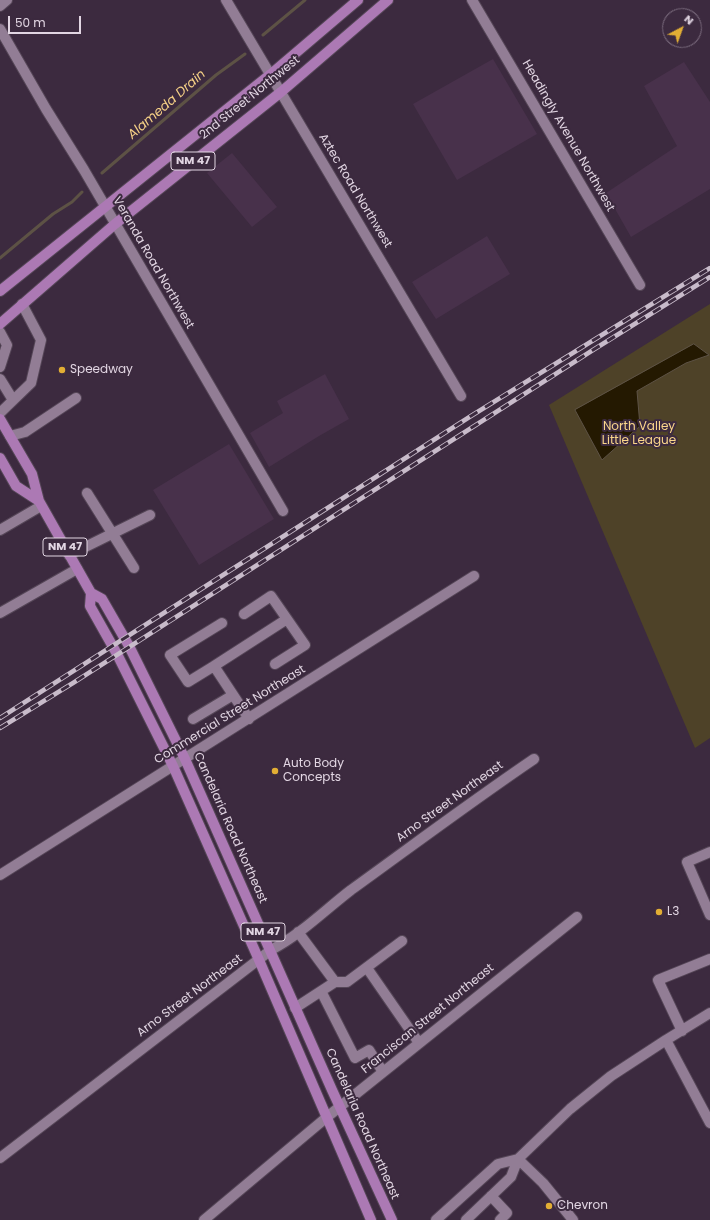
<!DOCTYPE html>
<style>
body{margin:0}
#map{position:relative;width:710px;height:1220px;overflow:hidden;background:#3c2a3f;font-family:Poppins,sans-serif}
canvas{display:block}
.north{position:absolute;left:662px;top:8px;width:40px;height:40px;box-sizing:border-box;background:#3c2a3f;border:1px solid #7e6f81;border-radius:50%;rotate:41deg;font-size:11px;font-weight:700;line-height:16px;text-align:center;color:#e2d6e3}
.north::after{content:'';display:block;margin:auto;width:14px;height:18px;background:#e2ae34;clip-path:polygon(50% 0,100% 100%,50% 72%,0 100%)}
.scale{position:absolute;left:8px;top:16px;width:73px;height:18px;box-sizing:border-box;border:2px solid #e2d6e3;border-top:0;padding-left:5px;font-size:12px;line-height:14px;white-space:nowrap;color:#e2d6e3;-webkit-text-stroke:3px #3c2a3f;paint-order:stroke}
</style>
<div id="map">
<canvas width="710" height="1220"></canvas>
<div class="north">N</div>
<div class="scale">50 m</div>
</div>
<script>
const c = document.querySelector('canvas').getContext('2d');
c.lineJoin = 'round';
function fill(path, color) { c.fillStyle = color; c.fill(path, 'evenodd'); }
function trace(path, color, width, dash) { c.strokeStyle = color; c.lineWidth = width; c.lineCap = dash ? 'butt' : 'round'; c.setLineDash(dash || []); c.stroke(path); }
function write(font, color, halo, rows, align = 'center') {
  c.font = font + ' Poppins,sans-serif'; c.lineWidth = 4; c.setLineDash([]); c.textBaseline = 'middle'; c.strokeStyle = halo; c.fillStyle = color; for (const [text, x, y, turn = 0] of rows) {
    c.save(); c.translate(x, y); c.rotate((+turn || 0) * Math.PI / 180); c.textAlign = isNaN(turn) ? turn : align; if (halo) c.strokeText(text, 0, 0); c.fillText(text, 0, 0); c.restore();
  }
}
fill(new Path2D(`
 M493,59L537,134L457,180L413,104Z
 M684,62L710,102V189L631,237L606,193L677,146L644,86Z
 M232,153L277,207L252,227L207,173Z
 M487,236L510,274L436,319L412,282Z
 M325,374L349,419L319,436L269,467L250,433L283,413L277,401Z
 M229,444L274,519L199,565L153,490Z`), '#48314b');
fill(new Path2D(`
 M710,304V738L695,748L549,405Z`), '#4e4228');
const water = new Path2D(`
 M694,344L709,355L686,363L637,391L640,426L602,460L575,410Z`);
fill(water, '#241901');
trace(water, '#5d5245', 1);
trace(new Path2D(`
 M263,35L305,0
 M102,173L216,75L245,54
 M0,258L53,214L72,202L82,192`), '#5d5245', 3);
const minor = new Path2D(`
 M226,0L461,396
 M472,0L640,285
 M0,6L7,0
 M0,29L46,109L84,170L283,511
 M0,332L7,345L0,367
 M0,379L13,400
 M0,413L31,383L41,340L22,304
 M10,436L25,432L76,398
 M87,493L134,568
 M0,530L41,506
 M69,555L150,515
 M0,613L77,569
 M244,614L271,596L287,619
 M214,666L188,682L170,655L222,623
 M193,719L233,695
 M249,719L214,666L287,619L305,645L275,664
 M710,852L687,862L710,915
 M0,875L474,576
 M367,968L419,1043
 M335,982H347L402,941
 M321,991L355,1058L369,1050L383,1072
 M295,1008L335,982L298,932
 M682,1031L658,980L710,959
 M666,1040L710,1123
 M0,1158L271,950C300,935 325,910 351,890C412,846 472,801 534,759
 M518,1159L543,1183L573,1220
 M491,1196L507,1213L500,1220
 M204,1220L327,1117L577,917
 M436,1220L498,1164L518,1159
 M466,1220L511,1177L518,1159L570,1109L611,1076L666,1040L710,1013`);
const major = new Path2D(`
 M0,291L271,74L358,0
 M0,324L115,224L281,92L388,0
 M0,419L32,474L39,501L91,593L90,606L117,654L173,766L259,960L371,1220
 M0,458L16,486L39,501
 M91,593L102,599L129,646L185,759L332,1090L392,1220`);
trace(minor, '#554657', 12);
trace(major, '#554657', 12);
trace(minor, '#927d95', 10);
trace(major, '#ac79b4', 10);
const rail = new Path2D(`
 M0,718L471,416L710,268
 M0,728L73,683L593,350L710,277`);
trace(rail, '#c8bbca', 4.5);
trace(rail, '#3c2a3f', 3, [9]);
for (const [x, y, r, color] of [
 [62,370,4,"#e2ae34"],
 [275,771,4,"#e2ae34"],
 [659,912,4,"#e2ae34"],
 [549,1206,4,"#e2ae34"]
]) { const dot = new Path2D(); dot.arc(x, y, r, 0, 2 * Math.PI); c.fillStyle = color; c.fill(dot); trace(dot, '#3c2a3f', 1.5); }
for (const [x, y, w] of [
 [193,161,44],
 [65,547,44],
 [263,932,44]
]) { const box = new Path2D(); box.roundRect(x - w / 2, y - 9, w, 18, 3); c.fillStyle = '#3c2a3f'; c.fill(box); trace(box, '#e2d6e3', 1); }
write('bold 11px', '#e2d6e3', null, [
 ["NM 47",193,161],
 ["NM 47",65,547],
 ["NM 47",263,932]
]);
write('12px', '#e2d6e3', '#3c2a3f', [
 ["2nd Street Northwest",250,98,-39],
 ["Headingly Avenue Northwest",568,136,60],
 ["Aztec Road Northwest",355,191,59],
 ["Veranda Road Northwest",153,263,60],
 ["Commercial Street Northeast",230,715,-32],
 ["Arno Street Northeast",450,802,-36],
 ["Candelaria Road Northeast",230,828,66],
 ["Arno Street Northeast",190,996,-37],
 ["Franciscan Street Northeast",428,1019,-39],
 ["Candelaria Road Northeast",362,1124,66]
]);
write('12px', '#e2d6e3', '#3c2a3f', [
 ["Speedway",70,370],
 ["Auto Body",283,764],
 ["Concepts",283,778],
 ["L3",667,912],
 ["Chevron",557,1206]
], 'left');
write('12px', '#fad68b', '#3c2a3f', [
 ["North Valley",639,427],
 ["Little League",639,441]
]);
write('italic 13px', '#f5d086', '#3c2a3f', [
 ["Alameda Drain",167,105,-41]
]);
</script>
